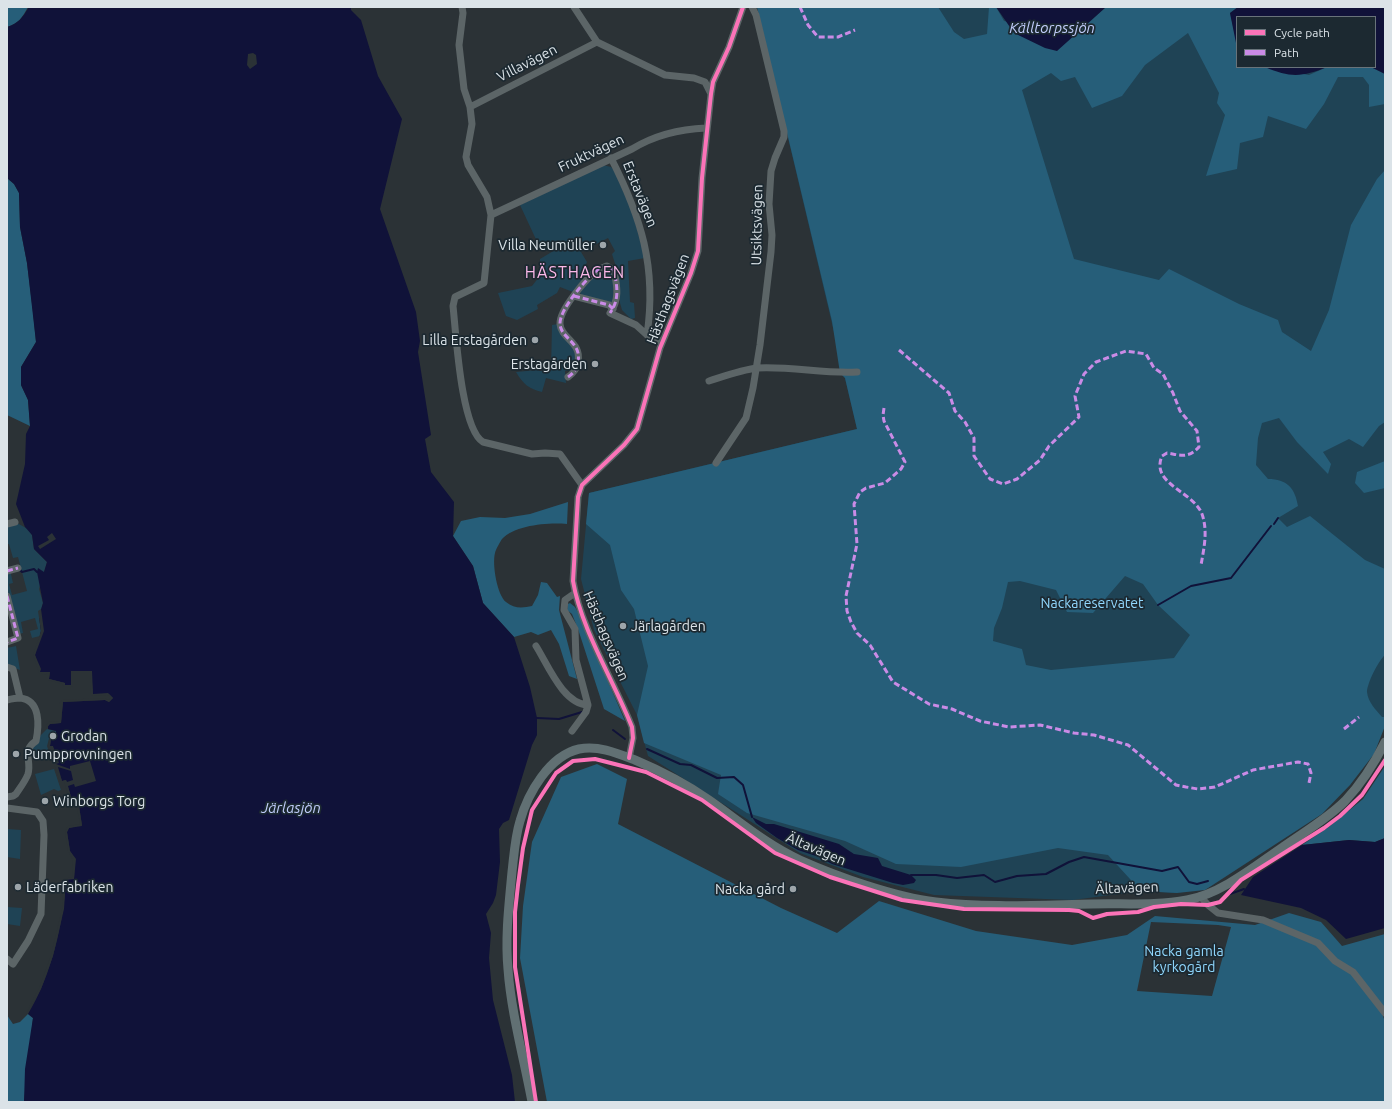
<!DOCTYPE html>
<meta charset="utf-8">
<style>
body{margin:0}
#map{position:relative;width:1392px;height:1109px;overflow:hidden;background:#2b3236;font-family:Ubuntu,sans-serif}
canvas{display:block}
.frame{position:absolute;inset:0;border:8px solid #dbe3e8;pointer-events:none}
.legend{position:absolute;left:1236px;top:16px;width:140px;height:52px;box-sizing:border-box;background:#1c2931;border:1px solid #68737a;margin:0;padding:5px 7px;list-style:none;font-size:12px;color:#dbe3e8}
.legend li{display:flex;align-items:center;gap:8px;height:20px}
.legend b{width:20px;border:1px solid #68737a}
</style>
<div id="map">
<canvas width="1392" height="1109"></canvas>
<div class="frame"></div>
<ul class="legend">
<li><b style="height:5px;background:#fb73b8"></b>Cycle path</li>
<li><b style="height:5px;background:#ca8be6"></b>Path</li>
</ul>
</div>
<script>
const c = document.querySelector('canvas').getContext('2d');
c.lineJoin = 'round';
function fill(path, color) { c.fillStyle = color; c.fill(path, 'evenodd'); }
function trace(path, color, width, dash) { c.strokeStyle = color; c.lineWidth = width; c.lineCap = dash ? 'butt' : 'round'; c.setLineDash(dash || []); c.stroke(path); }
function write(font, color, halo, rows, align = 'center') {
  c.font = font + ' Ubuntu,sans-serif'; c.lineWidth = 3.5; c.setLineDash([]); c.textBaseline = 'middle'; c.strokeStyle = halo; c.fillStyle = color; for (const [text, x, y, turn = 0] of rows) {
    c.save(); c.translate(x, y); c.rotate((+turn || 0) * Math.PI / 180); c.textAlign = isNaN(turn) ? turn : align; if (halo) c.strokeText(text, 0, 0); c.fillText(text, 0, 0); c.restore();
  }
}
fill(new Path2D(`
 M757,7H1385V726L1350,785L1177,893L1141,891L1073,900L934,895L863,877L800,853L648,756L637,715L594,630L581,579L589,493L857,429ZM1237,17H1375V67H1237Z
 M603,165L611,167L614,170L632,211L645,258L628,261L630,302L634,303L635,318L631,319L622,310L620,303L617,270L612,254L615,251L608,238L581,252L587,262L583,270L588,273L573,292L560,287L557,293L537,305L538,309L517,320L506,316L498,293L532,286L539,277L540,259L555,250L554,246L543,251L540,248L520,205Z
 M607,269L611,270L613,275L614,303L581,295L580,292L598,273Z
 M558,324L571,341L577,359L572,371H565L566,383L546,378L542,392C529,389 523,384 516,372L537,370L536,362L538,361L539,371H551L552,325Z
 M15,522L28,529L32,535L34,549L47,562L39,589L43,603L39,616L41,631L40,636L32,638L30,631L38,629L35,618L21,622L23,633L19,634L7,596V571L10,570L13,583L9,584L12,595L27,591L18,557L13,558L9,544H7V524Z
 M16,646L20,670L7,665V648Z
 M47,729L56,731V738L49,739L47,746L49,752L31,756C30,744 39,737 47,729Z
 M54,769L61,790L58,791L54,789L41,795L35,774Z
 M7,829L21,830L20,859L7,857Z
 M7,907L22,908L20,926L7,924Z`), '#1f4355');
fill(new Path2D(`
 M7,7H28C22,18 19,23 7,27Z
 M757,7H938L954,32L964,39L987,34L989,7H996L1004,21L1075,35L1106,7H1238L1230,13L1236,39L1237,67H1265L1309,75L1327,67H1371L1385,74V104L1369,107V85L1363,77H1338L1324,104L1306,129L1268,116L1263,137L1240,143L1237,169L1206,176L1225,115L1217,103L1219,93L1188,33L1145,65L1122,96L1092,108L1075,77L1061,81L1051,73L1022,90L1074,259L1159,280L1169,269L1239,304L1278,320L1282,332L1311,351L1329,310L1351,225L1377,179L1385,170V422L1379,426L1363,447L1349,439L1323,452L1331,464L1328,474L1297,442L1279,418L1262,423L1258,438L1256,465L1268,479C1287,479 1295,488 1298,506L1278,518L1287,527L1310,516L1365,560L1385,569V655C1378,661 1367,684 1367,692C1368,702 1376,710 1382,717H1385V726L1374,754L1350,785L1322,814L1205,890L1177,893L1141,891L1108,855L1058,848L961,867L896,864L845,841L747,813L718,794L721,775L644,743L637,715L648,666L634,609L621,590L610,545L586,524L589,493L857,429L845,378L840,373L832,321ZM1125,576L1143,584L1158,605L1190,635L1174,658L1051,670L1026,665L1022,649L993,641L994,628L1002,608L1008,582L1020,581L1056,590L1067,612L1093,613Z
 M7,178L14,184L19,193L20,227L27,263L33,312L36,342L21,367V385L28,400L30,426L7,415Z
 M1385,461V488L1364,493L1355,483L1357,472Z
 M568,502L567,524C549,522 515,525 502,539C500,542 496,549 495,553C492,564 497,595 506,602C514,609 523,608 532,606L538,595L541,582L547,583L557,597L560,596L559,610L577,679L569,676L559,644L551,630L538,635L531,632L514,637L483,603L473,566L453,536L461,521L480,517L505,518L530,514Z
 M570,603L575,607L579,614L625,721L604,709L578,629L572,614L567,610L568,604Z
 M597,764L627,779L618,824L781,908L837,933L879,901L976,931L1072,945L1127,935L1155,916L1255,925L1289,913L1321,922L1342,946L1385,934V1009L1381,1010L1385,1022V1102H547L520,958L523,906L532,842L561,777ZM1151,922L1218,925L1231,927L1212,996L1137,991Z
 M1385,766V838L1375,842L1349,840L1302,845L1330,826L1363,799Z
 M28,1014L33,1018L24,1102H7V1015L13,1024L20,1022Z`), '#265e79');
fill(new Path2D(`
 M29,7H351V10L361,20L378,76L402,119L380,209L416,312L420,341L418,352L431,435L425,439L431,472L454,502L453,536L473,566L483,603L514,637L530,687L537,718V735L532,745L509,820L503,823L499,829L500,862L496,895L493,903L486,914L491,933L489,958L493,1000L512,1075L515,1102H24L25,1069L33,1018L28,1014C51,977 64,922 66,879H74L75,859L70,851L67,832L69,828L82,825L79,806L73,804L66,780L62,781L50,746L51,739L56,738V731L48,729V725L50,724L61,723L63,702L105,700L109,702L113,698L108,693L93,694L91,671H71V685H64L65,683L49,679L50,672H40L35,655L41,631L39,616L43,603L37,572L38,568L44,572L47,562L34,549L32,535L25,527L16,504L25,464L26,434L30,426L28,400L21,385V367L36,342L27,263L20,227L19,193L14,184L7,178V27C19,23 22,18 29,7ZM253,53L256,55L257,64L250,69L247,65L248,54Z
 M996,7H1106L1057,51L1045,48L1014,33Z
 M1238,7H1385V74L1371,67H1375V17H1237V48L1230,13Z
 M1265,67H1327C1303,77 1290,78 1265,67Z
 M752,817L766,824H774L839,844L854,854L878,858L882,866L911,875L916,880L914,883L903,885L893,883L832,864L819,857L798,850L777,838L756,823Z
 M1385,838V928L1346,939L1326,920L1301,908L1241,895L1253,877L1302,845L1349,840L1375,842Z`), '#101239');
fill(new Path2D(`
 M52,533L56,539L40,549L38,546L49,540L47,537Z
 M41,609L44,631L35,655L41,669L40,672H50L49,679L65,683V685H71V671H92L93,694H109L113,698L109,702L105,700L63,702L61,723L50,724L46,729V725L49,722L59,721V704L62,700L105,698L108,700L111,698L109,696L91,695L90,673H73V686L71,687H64L62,684L48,680V673L45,675L39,673L33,655L41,631L38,611Z
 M49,739H51L50,746H53L59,763L56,764L70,769V766L90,761L96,781L75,787L74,784L68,786L73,804L79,806L82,826L69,828L67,832L70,851L76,859L74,879L66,880L64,909L53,956L41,989L26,1015V1013L39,988L51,955L62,909L64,879L72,877L73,860L68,851L65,831L68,826L80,824L77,808L71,805L64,782H60L48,747ZM58,767L71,771L73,780L67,782L66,780L62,781Z`), '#2b3236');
trace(new Path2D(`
 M1274,524L1278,518
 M20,570L22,572L34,569L37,572
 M1158,605L1191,586L1231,578L1271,526
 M537,718L559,719L582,712
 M613,730L625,739
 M647,749L680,764L691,765L717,778L734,777L743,785L752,817
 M911,875H936L957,878L984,875L995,882L1017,876L1046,874L1069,862L1084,857L1162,871L1178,867L1189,882L1197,884L1208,881
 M1230,894L1244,889`), '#101239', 2);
trace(new Path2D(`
 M462,7L463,13L459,45L464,89L470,107L472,124L466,157L468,165L487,197L491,215L484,283L455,297L453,306C456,333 461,429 483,442L532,454L545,453L560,454L582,485
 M574,7L597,42L665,75L694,78L705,82L711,94
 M470,107L597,42
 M611,158C641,217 657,267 647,335L662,342
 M491,215L632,149C655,135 680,129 706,128
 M574,296L609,305L613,309
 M568,377C574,373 577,368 578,362C582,342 561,339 560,324C559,310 587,277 599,269C601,268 605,267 607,266L614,270C617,286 620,299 610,313L636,325L647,335
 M709,381C725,376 741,370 757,368C791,366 824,374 857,372
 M716,463L746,418L753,388L760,345L771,252L772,235L769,204L771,171L775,158L784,137V131L756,15L752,7
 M7,524L15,522
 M7,571L18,568
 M7,596L18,638L7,642
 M536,646C548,665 563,704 588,705
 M7,667L13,669L20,698
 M7,700C11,699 16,698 20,698C41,700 39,726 36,741C21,751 32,760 28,774C26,780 20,788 16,794L13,796L7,797
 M572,731L586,712L588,705L576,660L575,629L564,610L565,600L575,593
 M629,758L633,738L632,727C614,681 581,629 573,581L578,497L582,485L624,445L637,429L660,348L691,273L698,251L702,178L711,94L713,82L729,47L743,7
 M7,808L37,812L43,821L44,835L41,914L28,941L13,964L7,959
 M1200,896L1208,905L1218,913L1263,920L1318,943L1335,961L1353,972L1385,1013`), '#5c6567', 7);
trace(new Path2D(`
 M532,1102C524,1059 511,1012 508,969C505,937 509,904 512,872C514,855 515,837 520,821C528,793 549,756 579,749C598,745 617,753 635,760C661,771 686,784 709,800C739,821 767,845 800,860C838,877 895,897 936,902C986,908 1040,905 1091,904C1122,903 1156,906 1187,900C1221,894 1255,866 1283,847C1304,832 1327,819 1345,801C1362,783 1374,764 1385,742`), '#617073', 9);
trace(new Path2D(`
 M800,7L808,25L818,37H838L855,30
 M574,296L609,305L613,309
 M899,350L949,393L955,411L965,422L974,438V456L990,479L1003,484L1017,479L1040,460L1049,446L1079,417L1075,396L1084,374L1096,362L1126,351L1146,354L1154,368L1163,374L1173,393L1180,411L1197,431L1199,447C1188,459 1180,455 1167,453L1162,456C1150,484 1193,491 1202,514C1208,531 1204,548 1201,565
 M568,377C574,373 577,368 578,362C582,342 561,339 560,324C559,310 587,277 599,269C601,268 605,267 607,266L614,270C617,286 620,299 610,313
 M884,408L883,415L884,421L905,462L901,469L885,483L866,488L860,492L854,504L857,544L846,596L847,611L851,622L857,633L870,645L893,682L929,704L952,709L980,721L1009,727L1040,725L1074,733L1094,735L1128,745L1176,785L1186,787L1198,789L1215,787L1253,770L1298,762L1308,764L1311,773L1309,783
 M7,571L18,568
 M7,596L18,638L7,642
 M1344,729L1359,717`), '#ca8be6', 3, [6, 3]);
trace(new Path2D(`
 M629,758L633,738L632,727C614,681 581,629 573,581L578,497L582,485L624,445L637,429L660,348L691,273L698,251L702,178L711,94L713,82L729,47L743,7
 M536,1102L515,967V912L518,885L523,848L532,810L556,773L573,761L595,759L646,772L702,800L775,853L830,877L902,900L964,909L1069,910L1079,911L1093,918L1107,914L1138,912L1154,907L1181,904L1208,905L1220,902L1241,880L1324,828L1340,816L1362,795L1385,760`), '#fb73b8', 4);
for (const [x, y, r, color] of [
 [603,245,4,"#9da5aa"],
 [535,340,4,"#9da5aa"],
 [595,364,4,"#9da5aa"],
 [623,626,4,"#9da5aa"],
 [53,736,4,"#9da5aa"],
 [16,754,4,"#9da5aa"],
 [45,801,4,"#9da5aa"],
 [18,887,4,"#9da5aa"],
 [793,889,4,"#9da5aa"]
]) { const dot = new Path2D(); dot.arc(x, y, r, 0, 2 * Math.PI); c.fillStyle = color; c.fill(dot); trace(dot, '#1c2931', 1.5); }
write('14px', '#dbe3e8', '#1c2931', [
 ["Villavägen",527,63,-27],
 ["Fruktvägen",591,153,-25],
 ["Erstavägen",640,194,68],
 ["Utsiktsvägen",757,225,-89],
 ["Hästhagsvägen",668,299,-69],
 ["Hästhagsvägen",606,636,67],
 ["Ältavägen",816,849,23],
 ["Ältavägen",1127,888,-2]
]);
write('14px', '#dbe3e8', '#1c2931', [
 ["Villa Neumüller",595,245,"right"],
 ["Lilla Erstagården",527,340,"right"],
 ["Erstagården",587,364,"right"],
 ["Järlagården",631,626],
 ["Grodan",61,736],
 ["Pumpprovningen",24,754],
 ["Winborgs Torg",53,801],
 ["Läderfabriken",26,887],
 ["Nacka gård",785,889,"right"]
], 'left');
write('14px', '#90d7fd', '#1c2931', [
 ["Nackareservatet",1092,603],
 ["Nacka gamla",1184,951],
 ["kyrkogård",1184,967]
]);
write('italic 15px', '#c0ccfa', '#1c2931', [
 ["Källtorpssjön",1052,28],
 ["Järlasjön",291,808]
]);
c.letterSpacing = '1px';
write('16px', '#fbb8e9', '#1c2931', [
 ["HÄSTHAGEN",575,273]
]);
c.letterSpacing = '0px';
</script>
